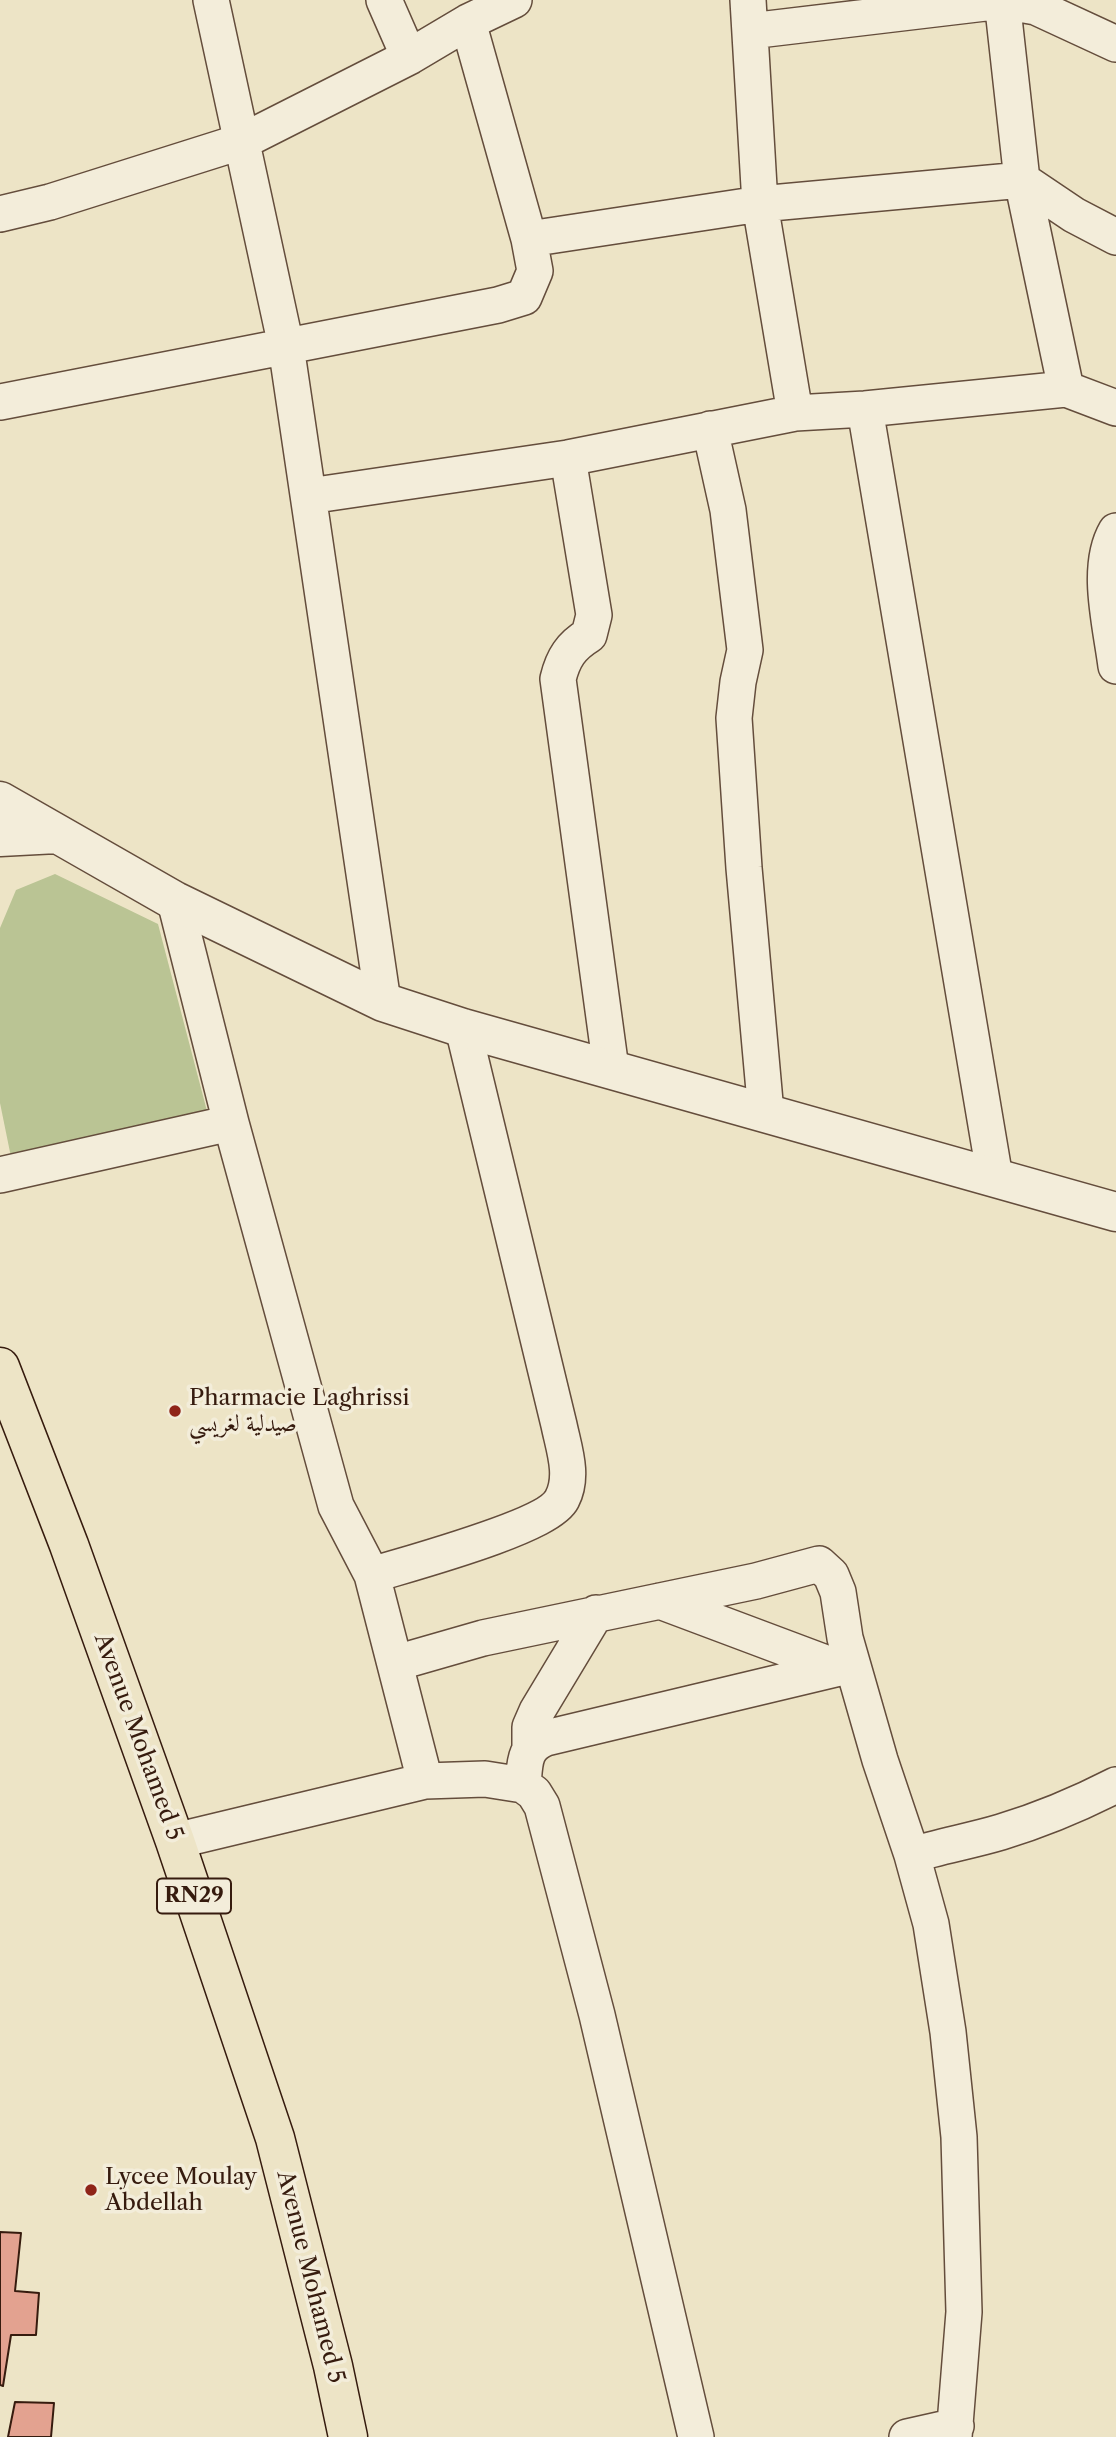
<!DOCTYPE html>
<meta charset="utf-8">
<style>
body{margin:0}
canvas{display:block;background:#ede4c6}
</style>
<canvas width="1116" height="2437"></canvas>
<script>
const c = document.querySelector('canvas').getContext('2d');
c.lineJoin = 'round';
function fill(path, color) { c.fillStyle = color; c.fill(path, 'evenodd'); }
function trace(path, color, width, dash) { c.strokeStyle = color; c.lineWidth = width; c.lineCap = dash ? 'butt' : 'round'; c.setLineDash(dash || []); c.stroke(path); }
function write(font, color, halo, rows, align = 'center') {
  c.font = font + ' "Libre Caslon Text",Amiri,serif'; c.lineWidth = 7; c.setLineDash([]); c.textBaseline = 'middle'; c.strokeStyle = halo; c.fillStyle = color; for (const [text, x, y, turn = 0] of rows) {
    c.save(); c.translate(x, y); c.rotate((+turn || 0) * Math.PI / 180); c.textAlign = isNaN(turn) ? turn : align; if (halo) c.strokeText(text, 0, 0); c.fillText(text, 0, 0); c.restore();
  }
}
fill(new Path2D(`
 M55,874L158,924L208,1115L12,1162L0,1103V928L16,890Z`), '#bac494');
const building = new Path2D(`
 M0,2232L21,2233L15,2291L39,2293L36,2335H11L3,2386L0,2385Z
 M15,2402L54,2403L51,2437H8Z`);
fill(building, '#e3a290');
trace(building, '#361b0e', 2);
const minor = new Path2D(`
 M211,0L286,346L383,1002
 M384,0L409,57
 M748,0L760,204L795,413
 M1002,0L1022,180L1066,389
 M750,31L1002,1L1036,7L1116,44
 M0,214L50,202L243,141L409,57L468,22L514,0
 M529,239L760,204L1022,180L1074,215L1116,237
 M0,402L498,305L524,297L535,271L529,239L468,22
 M865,409L995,1178
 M710,429L728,510L745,650L738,682L734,718L744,868L766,1113
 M568,458L594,615L589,635C571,646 563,658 558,679L611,1069
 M309,496L568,458L795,413L865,409L1066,389L1116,408
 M1116,531C1095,567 1111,626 1116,666
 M175,901L231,1123L336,1506L372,1575L425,1781
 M0,1175L231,1123
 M372,1575C407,1564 548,1527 562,1499C574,1476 564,1449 559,1425L463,1028
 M660,1601L836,1667
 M396,1663L483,1638L756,1581L819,1564L831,1575L838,1592L845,1638L880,1760L912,1855
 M530,1749V1727L537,1711L596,1613
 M523,1785C525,1764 523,1747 546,1738L852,1665
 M175,1841L425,1781L485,1779L523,1785L534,1793L542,1806L597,2015L696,2437
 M907,2437L956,2426
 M954,2437L964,2312L959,2137L948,2032L931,1924L912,1855C941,1846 971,1841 1001,1832C1041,1820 1079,1804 1116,1785`);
const tertiary = new Path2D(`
 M0,801L175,901L383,1002L463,1028L1116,1212
 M0,837L57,834`);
const primary = new Path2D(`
 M0,1367L69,1545L175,1841L275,2138L333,2366L348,2437`);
trace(minor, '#644d3c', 38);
trace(tertiary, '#644d3c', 41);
trace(primary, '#361b0e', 41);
trace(minor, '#f3edda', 35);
trace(tertiary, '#f3edda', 38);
trace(primary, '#ede4c6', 38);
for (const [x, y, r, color] of [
 [175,1411,7,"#8f2418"],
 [91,2190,7,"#8f2418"]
]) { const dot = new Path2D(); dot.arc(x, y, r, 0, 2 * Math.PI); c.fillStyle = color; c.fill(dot); trace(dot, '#f3edda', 2.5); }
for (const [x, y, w] of [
 [194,1896,74]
]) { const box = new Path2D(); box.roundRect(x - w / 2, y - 17.5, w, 35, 5); c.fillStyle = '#f3edda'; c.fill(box); trace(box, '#361b0e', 2); }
write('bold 21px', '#361b0e', null, [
 ["RN29",194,1896]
]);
write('23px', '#361b0e', '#f3edda', [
 ["Pharmacie Laghrissi",189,1398],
 ["صيدلية لغريسي",189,1424],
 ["Lycee Moulay",105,2177],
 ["Abdellah",105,2203]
], 'left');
write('23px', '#361b0e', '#f3edda', [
 ["Avenue Mohamed 5",138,1737,70],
 ["Avenue Mohamed 5",310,2277,76]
]);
</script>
